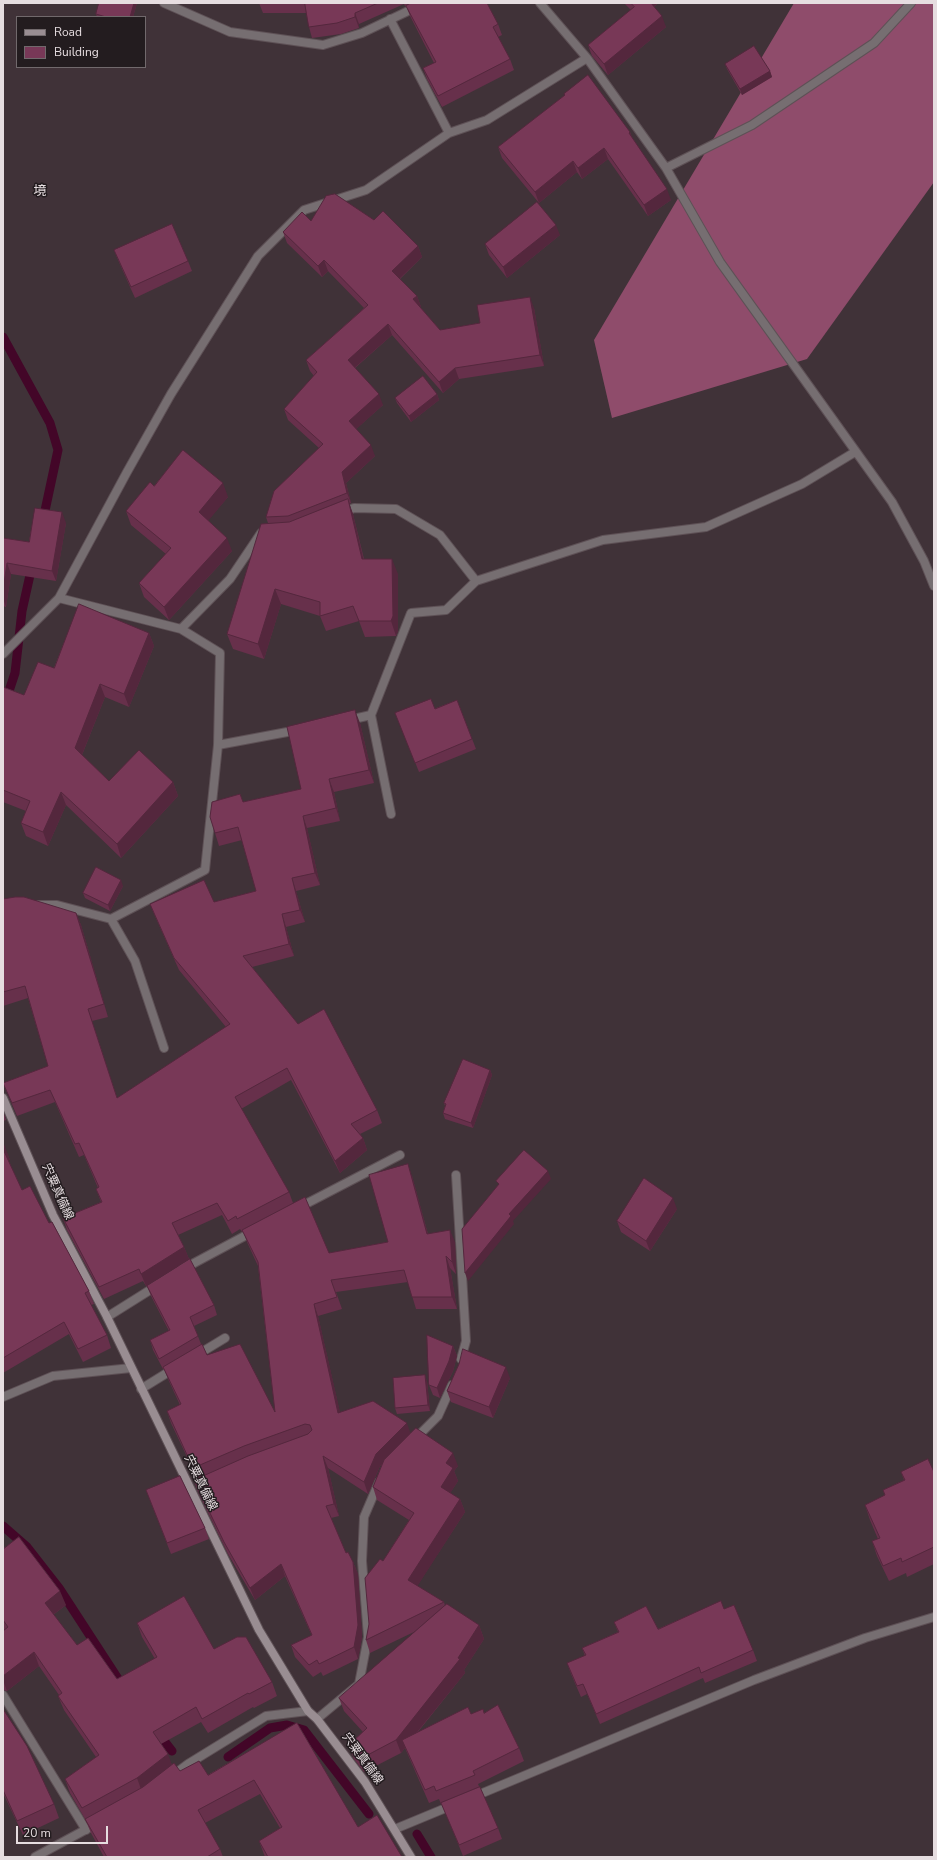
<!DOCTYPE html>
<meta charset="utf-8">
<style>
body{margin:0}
#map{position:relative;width:937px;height:1860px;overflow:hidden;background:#403238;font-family:"Nunito Sans",sans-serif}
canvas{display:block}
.frame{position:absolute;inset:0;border:4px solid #e6dde0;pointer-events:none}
.legend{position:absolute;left:16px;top:16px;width:130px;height:52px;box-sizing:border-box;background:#231c1f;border:1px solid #71696c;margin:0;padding:5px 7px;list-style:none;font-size:12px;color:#e6dde0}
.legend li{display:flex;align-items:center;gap:8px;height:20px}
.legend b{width:20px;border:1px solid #71696c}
.scale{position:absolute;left:16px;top:1826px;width:92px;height:18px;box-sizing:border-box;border:2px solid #e6dde0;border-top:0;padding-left:5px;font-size:12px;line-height:14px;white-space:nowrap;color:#e6dde0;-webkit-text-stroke:3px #231c1f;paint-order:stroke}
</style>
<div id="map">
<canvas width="937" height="1860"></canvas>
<div class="frame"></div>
<ul class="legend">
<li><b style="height:5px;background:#998d92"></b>Road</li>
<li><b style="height:11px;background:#783857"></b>Building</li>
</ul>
<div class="scale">20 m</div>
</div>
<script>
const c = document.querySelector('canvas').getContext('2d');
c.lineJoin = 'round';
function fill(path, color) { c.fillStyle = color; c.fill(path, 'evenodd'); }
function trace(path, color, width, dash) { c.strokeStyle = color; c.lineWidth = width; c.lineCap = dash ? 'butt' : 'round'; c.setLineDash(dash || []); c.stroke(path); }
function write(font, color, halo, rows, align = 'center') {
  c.font = font + ' "Nunito Sans","Noto Sans JP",sans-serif'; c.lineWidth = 3; c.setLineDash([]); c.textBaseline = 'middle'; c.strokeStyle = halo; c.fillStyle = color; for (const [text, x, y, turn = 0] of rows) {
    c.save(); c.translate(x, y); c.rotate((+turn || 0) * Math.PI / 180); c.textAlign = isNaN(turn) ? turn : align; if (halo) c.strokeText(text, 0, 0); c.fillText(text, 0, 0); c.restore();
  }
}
fill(new Path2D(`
 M794,3H934V182L807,359L612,418L594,340Z`), '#8f4c6b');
trace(new Path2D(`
 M3,337L50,423L58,450L43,520
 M3,709L15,673L22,611L32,566
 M3,1526L27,1547L59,1588L124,1688
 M158,1733L172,1751
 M228,1757L270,1728L287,1725L304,1730L369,1814
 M417,1834L431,1857`), '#430628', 9);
const street = new Path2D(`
 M164,3L230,32L323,45L362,33L425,3
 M540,3L587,58L666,168L720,262L892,502L924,561L934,586
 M390,19L449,133
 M666,168L752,125L874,43L911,3
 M341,513L354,508L396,509L440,535L476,581
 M181,629L230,579L261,533
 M3,654L59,598L127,472L171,394L258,256L304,210L366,190L449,133L487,120L587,58
 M349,720L371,715
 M218,745L298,730
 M391,814L371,715L411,613L446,610L476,581L603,540L706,527L802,484L855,452
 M39,905H57L111,919L205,870L218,745L220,653L181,629L59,598
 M111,919L135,961L164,1048
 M456,1175L466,1341L461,1359
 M298,1208L400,1155
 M183,1269L254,1231
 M107,1317L158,1285
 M197,1355L225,1338
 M141,1389L175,1368
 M3,1397L53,1376L131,1368
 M415,1439L438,1416L452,1385
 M3,1695L86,1830
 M317,1719L359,1684L368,1637L362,1561L364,1517L379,1482
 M172,1776L188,1764L266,1716L308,1711
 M473,1797L754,1680L865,1638L934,1617
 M395,1829L453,1805
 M35,1857L98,1823`);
const secondary = new Path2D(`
 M3,1098L53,1215L107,1317L259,1630L308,1711L317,1719L365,1782L411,1857`);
trace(street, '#5e5156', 10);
trace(secondary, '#5e5156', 10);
trace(street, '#766e71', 8);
trace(secondary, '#998d92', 8);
fill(new Path2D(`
 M137,3L133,17H97L96,14Z
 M259,3H432L498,24L502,35L498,37L510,59L514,70L442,107L427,79L423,68L434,63L410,16L406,6H405L404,4L359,24V28L341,34L312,38L309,27L306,13H263Z
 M624,3H658L654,7L666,27L608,75L592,56L588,45L631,10Z
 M725,64L770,71L772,77L742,95L727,69Z
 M564,94L630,132L633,140L671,200L648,216L608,159L582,179L577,172L539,203L502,158L498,147L565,96Z
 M374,220L418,246L422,257L400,279L417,296L421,307H420L440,330L480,323L534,308L544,366L459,379L443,393L392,335L355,368L383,405L356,429L375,456L346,483L351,503L349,504L353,514L364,559L398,574V631L396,636L365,637L359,621L326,631L320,616L281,604L264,659L233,649L227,634L268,523L266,517L319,448L288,420L284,409L314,376L310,371L306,360L364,308L328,271L322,277L287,243L283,232L311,221Z
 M560,235L507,278L489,255L485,244Z
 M114,250L188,261L192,271L135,298L118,260Z
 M437,394L439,400L411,422L397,403L395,398Z
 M154,486L228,497L208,520L232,551L169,620L144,597L139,583L166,554L131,525L126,511Z
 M66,523L56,581L11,574L6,607L3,606V538L29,542Z
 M149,633L154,646L129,707L105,697L82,755L109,781L173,782L178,796L121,858L66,805L48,846L26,836L21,823L26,811L3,802V687L24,695L54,668Z
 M457,700L476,749L419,772L399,722Z
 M360,723L374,783L334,792L340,821L307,828L320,885L296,891L305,922L286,927L294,956L252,967L298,1024L377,1110L382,1123L360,1134L363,1138L367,1150L340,1173L291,1080L241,1109L289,1192L293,1203L329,1253L388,1242L412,1176L428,1234L455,1242L456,1274L450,1268L457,1309H416L408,1282L336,1292L342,1309L318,1316L340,1413L411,1433L458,1466L454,1471L458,1481L450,1493L460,1499L465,1512L417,1586L444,1602L445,1606L479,1625L484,1639L464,1670L465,1673L417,1733L471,1714L484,1713L519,1748L524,1761L478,1784L498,1828L502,1839L463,1856L442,1804H441L439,1799L429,1803L405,1748L401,1753L364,1772L354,1759L349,1745L363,1732L344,1711L339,1698L416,1631L370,1653L366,1640L383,1561L409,1520L377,1500L373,1487L382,1464L380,1466L368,1494L328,1468L339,1516L331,1518L346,1553L353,1562L358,1574L362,1637L358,1659L323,1676L321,1672L313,1677L295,1657L291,1645L312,1636L285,1576L255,1600L228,1554L198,1492L194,1480L197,1478L171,1423L167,1411L180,1405L168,1379L164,1369H163L153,1350L150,1340L169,1331L151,1296L147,1286L214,1305L217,1315L194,1326L201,1344L207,1355L275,1412L258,1266L247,1242L243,1231L242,1232L240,1229L232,1234L222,1215L178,1235L184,1247L189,1259L146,1286L143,1281L104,1299L67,1230L63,1218L101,1202L96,1189L98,1188L84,1155L79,1157L55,1102L17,1116L3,1083L48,1066L28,998L3,1006V899L76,913L81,925L108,1017L92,1021L117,1098L226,1027L179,970L155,916L150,904L214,902L256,891L242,840L219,846L215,833L240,794L243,802L301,789Z
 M123,886L110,911L85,898L83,893Z
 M490,1070L492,1075L473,1128L445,1119L443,1113L445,1106L444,1103Z
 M3,1111L6,1120L3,1121Z
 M3,1144L10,1160H8L22,1190L49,1223L89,1291L94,1304L91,1305L107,1335L111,1348L83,1362L69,1334L3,1373Z
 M677,1209L650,1251L621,1232L617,1221Z
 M453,1346L457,1356L453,1371L440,1398L433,1395L429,1385Z
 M459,1364L510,1378L493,1418L451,1402L447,1391Z
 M427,1381L430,1411L397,1414L395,1408Z
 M901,1472H934V1564L907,1577L906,1573L889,1581L877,1556L872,1541L878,1539L870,1520L865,1505L885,1496L883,1490L904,1480Z
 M146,1490L205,1528L209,1539L171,1554Z
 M3,1547L66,1605L53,1615L77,1645L117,1679L155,1659L142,1637L137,1623L214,1649L272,1682L277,1696L254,1708L253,1707L208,1733L201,1722L161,1744L172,1765L180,1771L208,1775L297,1723L358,1827L402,1857H265L259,1841L280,1828L260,1794L205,1823L220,1849L223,1857H104L91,1833L85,1819L70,1793L65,1779L96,1757L64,1710L58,1696L59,1695L39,1666L7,1691L3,1690V1631L5,1630L3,1628Z
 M724,1609L753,1650L757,1661L705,1683L703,1678L600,1724L587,1694L581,1697L571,1674L567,1663L585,1656L582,1648L618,1632L614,1622L658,1629Z
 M3,1709L54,1804L59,1818L23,1835L3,1793Z`), '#67304b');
fill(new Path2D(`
 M134,3H137L133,17H130Z
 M649,3H658L651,9Z
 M355,13L359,24V28L355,17Z
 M662,16L666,27L608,75L604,64Z
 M770,71L772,77L742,95L740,89Z
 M630,132L634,143L629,133Z
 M604,148L608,159L582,179L578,168Z
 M573,161L577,172L539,203L535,192Z
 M667,189L671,200L648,216L644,205Z
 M556,225L560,235L507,278L503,267Z
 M418,246L422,257L396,282L392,271Z
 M324,260L328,271L322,277L318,266Z
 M417,296L421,307L417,310L413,299Z
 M530,297L534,308L544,366L540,355Z
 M388,324L392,335L352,370L348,360Z
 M455,368L459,379L443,393L439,382Z
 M379,394L383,405L353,432L349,421Z
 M437,394L439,400L411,422L409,416Z
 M371,445L375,456L346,483L351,503L347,493L342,472Z
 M223,483L228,497L204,526L199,512Z
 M348,499L353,514L367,575L362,559Z
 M62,512L66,523L56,581L52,571Z
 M227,538L232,551L169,620L164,607Z
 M392,559L398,574V631L396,636L391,621Z
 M7,563L11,574L6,607L3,598V590Z
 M275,589L281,604L264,659L258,644Z
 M149,633L154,646L129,707L124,694Z
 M100,684L105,697L79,762L75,748Z
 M355,710L360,723L374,783L369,770Z
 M329,779L334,792L340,821L336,808Z
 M173,782L178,796L121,858L117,844Z
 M61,792L66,805L48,846L43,832Z
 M303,816L307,828L320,885L315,873Z
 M292,878L296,891L305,922L300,910Z
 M121,880L123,886L110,911L108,905Z
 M76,913L81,925L108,1017Z
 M282,914L286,927L294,956L289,944Z
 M490,1070L492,1075L473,1128L471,1123Z
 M363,1138L367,1150L340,1173L335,1161Z
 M5,1147L10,1160L7,1161L3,1149Z
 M408,1164L412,1176L431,1246L427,1234Z
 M548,1171L551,1179L513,1221L514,1224L468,1281L465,1273L509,1214Z
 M673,1198L677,1209L650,1251L646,1241Z
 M450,1230L455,1242L456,1274L452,1262Z
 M184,1247L189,1259L146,1286L141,1274Z
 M446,1256L450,1268L457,1309L452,1297Z
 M314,1304L318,1316L343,1425L338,1413Z
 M453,1346L457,1356L453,1371L440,1398L437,1388Z
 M506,1367L510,1378L493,1418L489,1407Z
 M425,1375L427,1381L430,1411L428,1405Z
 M407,1423L411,1435L380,1466L368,1494L364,1482L376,1454Z
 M453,1453L458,1466L454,1471L458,1481L446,1500L441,1487L446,1463Z
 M323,1456L328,1468L339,1516L334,1504Z
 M460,1499L465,1512L413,1593L408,1580Z
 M353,1562L358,1574L362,1637L358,1659L354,1647Z
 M281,1564L285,1576L255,1600L250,1588Z
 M60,1591L66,1605L50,1617L45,1603Z
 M479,1625L484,1639L464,1670L465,1673L405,1747L402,1740L405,1748L401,1753L396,1740L458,1658Z
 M34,1652L39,1666L7,1691L3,1680V1676Z
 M168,1754L173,1768L142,1792L137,1778Z`), '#54273d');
const building = new Path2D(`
 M99,3H134L130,17H106L96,14Z
 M305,3H378L355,13V17L337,23L309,27Z
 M411,3H432L433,4L434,3H487L498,24L493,27L510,59L438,96L423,68L436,62L406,6Z
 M631,3H651L662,16L604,64L588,45L634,7Z
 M754,46L770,71L740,89L725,64Z
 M588,75L630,132L629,133L667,189L644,205L604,148L578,168L573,161L535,192L498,147L565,95L564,94Z
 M335,194L374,220L383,211L418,246L392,271L417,296L413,299L440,330L480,323L477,305L530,297L540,355L455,368L439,382L388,324L348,360L379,394L349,421L371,445L342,472L347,493L288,516L266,517L274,491L323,444L284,409L317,372L306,360L368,305L324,260L318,266L283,232L302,212L311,221L326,196Z
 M537,202L556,225L503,267L485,244Z
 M172,224L188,261L131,287L114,250Z
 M423,376L437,394L409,416L395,398Z
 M183,450L223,483L199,512L227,538L164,607L139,583L171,548L126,511L150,482L154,486Z
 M348,499L362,559H392L393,616L391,621H359L353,606L320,616V602L275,589L258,644L227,634L261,524L289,522Z
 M35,508L62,512L52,571L7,563L3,590V538L29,542Z
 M79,604L149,633L124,694L100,684L75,748L109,781L139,750L173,782L117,844L61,792L43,832L21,823L30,801L3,790V687L24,695L38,662L54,668Z
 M431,699L435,709L457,700L472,739L415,763L395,713Z
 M355,710L369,770L329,779L336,808L303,816L315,873L292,878L300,910L282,914L289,944L243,956L298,1024L324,1009L377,1110L351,1124L363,1138L335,1161L287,1068L235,1097L289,1192L237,1219L236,1216L228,1221L217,1203L172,1223L184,1247L141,1274L139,1269L99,1287L63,1218L102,1202L96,1189L99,1187L79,1143L75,1144L50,1090L12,1103L3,1083L48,1066L25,986L3,992V899L15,897H24L76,913L104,1004L88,1009L117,1098L230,1024L174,958L150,904L204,880L214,902L256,891L238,827L215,833L210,817L212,802L240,794L243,802L301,789L287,727Z
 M96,867L121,880L108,905L83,893Z
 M463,1059L490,1070L471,1123L443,1113L446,1104L444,1103Z
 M3,1144L5,1147L3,1148Z
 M3,1149L22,1190L30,1186L49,1223L52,1222L89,1291L85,1293L107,1335L78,1349L64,1322L3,1358Z
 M524,1150L548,1171L509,1214L511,1216L465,1273L462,1229L499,1184L496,1181Z
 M408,1164L427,1234L450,1230L452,1262L446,1256L452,1297H412L404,1270L331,1280L337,1297L314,1304L338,1413L373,1401L407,1423L376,1454L364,1482L323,1456L334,1504L326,1506L346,1553L348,1552L353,1562L358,1625L354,1647L319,1664L317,1660L309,1665L291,1645L312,1635L281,1564L250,1588L224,1542L194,1480L248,1456L308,1434L312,1430L310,1425L305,1424L244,1446L193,1468L167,1411L181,1404L163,1367L202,1344L207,1355L240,1344L275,1412L258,1262L242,1230L305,1197L329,1253L388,1242L369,1175Z
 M644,1178L673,1198L646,1241L617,1221Z
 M190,1259L214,1305L190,1317L198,1336L159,1359L150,1340L170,1330L147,1286Z
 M427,1335L453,1346L449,1361L437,1388L429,1385Z
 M463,1349L506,1367L489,1407L447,1391L459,1364Z
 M425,1375L428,1405L395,1408L393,1378Z
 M416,1428L453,1453L446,1463L453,1468L441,1487L460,1499L408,1580L444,1602L366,1640L369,1624L365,1578L380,1559L383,1561L414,1513L373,1487L384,1460Z
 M928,1459L934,1472V1547L902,1562L901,1558L883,1566L872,1541L880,1538L865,1505L885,1495L883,1490L905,1480L901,1472Z
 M180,1476L205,1528L167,1543L146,1490Z
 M19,1537L60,1591L45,1603L77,1645L88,1638L117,1679L157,1657L137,1623L184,1596L214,1649L237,1637H246L272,1682L249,1694L248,1693L202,1719L196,1707L153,1732L168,1754L137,1778L82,1808L65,1779L99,1755L58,1696L62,1693L34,1652L3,1676V1631L8,1627L3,1620V1547L4,1548Z
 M721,1601L724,1609L734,1605L753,1650L701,1673L699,1667L596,1714L583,1684L577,1686L567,1663L586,1655L582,1648L619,1632L614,1622L646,1606L658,1629Z
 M447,1604L479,1625L458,1658L460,1659L396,1740L360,1759L349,1745L367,1728L339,1698Z
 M498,1705L519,1748L473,1771L475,1775L436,1791L434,1786L425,1790L402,1740L468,1707L471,1714L483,1709L484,1713Z
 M3,1709L27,1746L54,1804L17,1821L3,1790Z
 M297,1723L358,1827L377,1815L402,1857H268L259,1841L282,1827L254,1780L198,1810L220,1849L207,1857H107L85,1819L143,1787L174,1763L180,1771L199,1761L208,1775Z
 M480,1787L498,1828L459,1845L441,1803Z`);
fill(building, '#783857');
trace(building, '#54273d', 1);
write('12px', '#e6dde0', '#231c1f', [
 ["宍粟真備線",57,1192,66],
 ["宍粟真備線",200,1483,64],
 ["宍粟真備線",362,1759,54]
]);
write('13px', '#e6dde0', '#231c1f', [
 ["境",40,192]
]);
</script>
